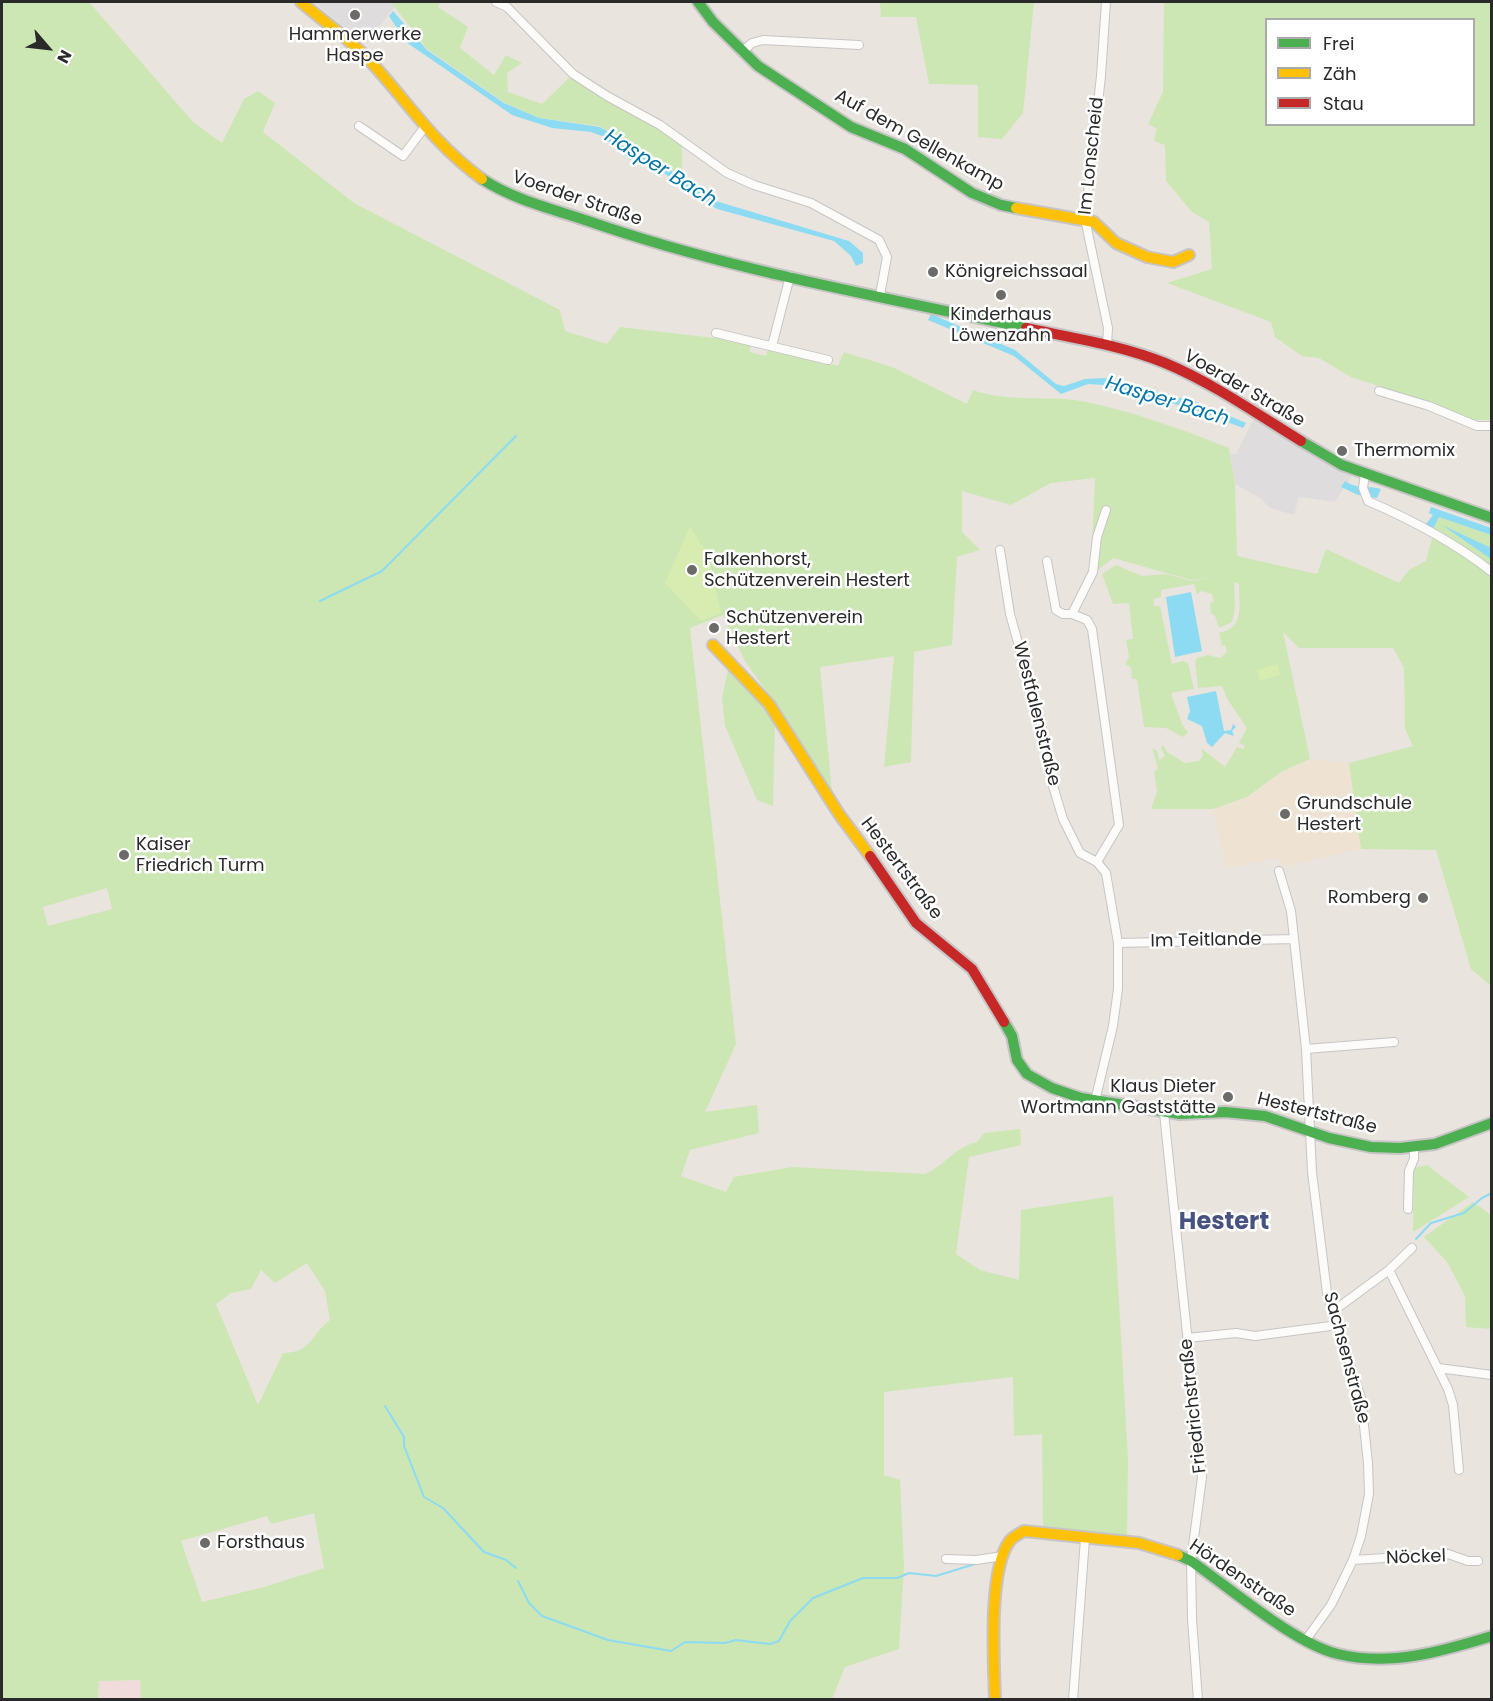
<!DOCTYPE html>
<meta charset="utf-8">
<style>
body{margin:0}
#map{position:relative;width:1493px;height:1701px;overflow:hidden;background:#eae4de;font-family:Poppins,sans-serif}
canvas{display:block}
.frame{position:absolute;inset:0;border:3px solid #2a2a2a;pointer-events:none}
.legend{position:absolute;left:1265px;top:18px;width:210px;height:108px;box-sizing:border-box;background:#fff;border:2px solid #aaa;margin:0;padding:8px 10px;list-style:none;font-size:18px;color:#2a2a2a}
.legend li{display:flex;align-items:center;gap:12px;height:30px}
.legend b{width:30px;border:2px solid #aaa}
.north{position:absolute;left:18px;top:18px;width:60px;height:60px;-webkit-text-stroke:4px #fff;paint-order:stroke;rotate:118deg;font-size:16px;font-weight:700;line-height:24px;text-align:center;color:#2a2a2a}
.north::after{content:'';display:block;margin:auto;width:21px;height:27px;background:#2a2a2a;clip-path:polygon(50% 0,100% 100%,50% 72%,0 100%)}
</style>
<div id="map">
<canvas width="1493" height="1701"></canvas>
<div class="frame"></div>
<ul class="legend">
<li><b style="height:8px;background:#4caf50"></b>Frei</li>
<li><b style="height:8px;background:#ffc107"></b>Zäh</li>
<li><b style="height:8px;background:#c62828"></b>Stau</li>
</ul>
<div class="north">N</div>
</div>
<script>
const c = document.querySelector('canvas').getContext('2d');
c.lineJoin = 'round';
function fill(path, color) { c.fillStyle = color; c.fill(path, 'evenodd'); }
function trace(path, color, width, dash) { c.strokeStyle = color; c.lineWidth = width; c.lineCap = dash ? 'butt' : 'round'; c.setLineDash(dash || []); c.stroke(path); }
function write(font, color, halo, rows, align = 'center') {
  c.font = font + ' Poppins,sans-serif'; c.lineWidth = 5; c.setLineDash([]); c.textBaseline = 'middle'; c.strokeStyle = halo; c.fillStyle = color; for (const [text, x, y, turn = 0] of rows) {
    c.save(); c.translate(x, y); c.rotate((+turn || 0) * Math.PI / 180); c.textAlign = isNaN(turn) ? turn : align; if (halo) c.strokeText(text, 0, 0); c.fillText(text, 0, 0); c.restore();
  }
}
fill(new Path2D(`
 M314,2H391L395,6L365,44Z
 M1255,417L1353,474L1335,502L1299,497L1294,515L1270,508L1260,498L1235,484L1230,454H1236Z`), '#dfdcde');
fill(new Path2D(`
 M1311,759L1349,763L1361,849L1282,867L1279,858L1226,868L1213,809L1247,797L1281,773Z`), '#eee3d2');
fill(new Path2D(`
 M141,1680V1699L99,1700V1681Z`), '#f0dddb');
fill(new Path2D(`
 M2,2H89L193,122L222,143L244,99L258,91L275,103L263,132L354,203L560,310L565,331L607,344L620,327L714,338L715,336L751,345L749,352L766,356L768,349L838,366L844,352L892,367L967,404L973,390C1008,403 1045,395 1081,401C1133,411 1181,429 1229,448L1235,484L1237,556L1317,574L1326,549L1399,583L1409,570L1426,561L1433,535L1473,559L1491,576V605L1489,607L1492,613L1491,986L1471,969L1436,850L1361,849L1349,763L1413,746L1405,729L1404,668L1393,648H1299L1283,632L1310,759L1281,772L1247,797L1213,809H1151L1157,792L1154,771L1158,769L1152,748L1157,751L1159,760L1165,756L1161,748L1163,745L1167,752L1185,763L1199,761L1203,755L1201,748L1225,767L1237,747L1243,749L1245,746L1239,743L1247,728L1228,700L1222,686L1198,688L1195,662L1197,658L1208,655L1220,658L1227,652L1225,645L1222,646L1219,633C1245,628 1239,605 1239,584L1234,582L1235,608L1232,622L1219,628L1215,616L1211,613L1210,603L1214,601L1212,594L1201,591L1197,595L1194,584L1161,590V597L1153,599L1154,606H1160L1172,664L1183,661L1188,663L1194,689L1171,693L1182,724L1188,733L1183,737L1166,728L1144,727L1137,679H1132L1131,667L1125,664L1129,657L1126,640L1133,639L1129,603L1113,604L1102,574L1116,565L1142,576L1166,574L1191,581L1212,577L1191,580L1113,558L1097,571L1091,570L1095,478L1051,483L1011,505L962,491V532L980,550L957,557L952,645L914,652L911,762L884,767L894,656L820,667L832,792L793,729L745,661L723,615L690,628L736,1044L705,1112L757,1105L759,1133L690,1150L681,1176L726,1192L734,1177L792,1167L925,1174C948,1163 954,1148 977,1142L984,1133L1020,1129L1021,1145L969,1157L956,1254L980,1270L1019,1280L1021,1210L1113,1196L1128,1459L1127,1537L1043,1529L1042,1434L1014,1436L1013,1377L884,1392V1475L900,1480L904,1566L899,1649L845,1667L832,1699L141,1700L140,1680L99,1681L98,1699L2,1700ZM107,888L112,909L48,926L43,907ZM307,1263L325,1291L330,1320C309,1336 313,1352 283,1353L258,1405L216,1304L231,1293L251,1289L261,1270L275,1283ZM314,1513L324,1568L264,1587L202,1602L181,1541L267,1516L271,1524Z
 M391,2H440L438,7L468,27L460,48L494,75L506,55L522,63L507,73L508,92L542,104L572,75L660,127L682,145V177L658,158L632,151L616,135L599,126L539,118L505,103L427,49Z
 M880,2H1034L1023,113L1002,139L978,137V85L929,84L916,17H881Z
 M1164,2H1491V420H1471L1430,403L1351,377L1319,358L1302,356L1275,337L1271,322L1167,283L1212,269L1209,222L1192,212L1166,181L1165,145L1154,141L1157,129L1148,124L1163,92ZM1266,20H1474V124H1266Z
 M1439,517L1491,535V570L1474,554L1433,529Z
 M729,665L775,720L773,806L757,800L725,726L722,698Z
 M1427,1165L1469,1197L1413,1232L1414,1168Z
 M1473,1202L1491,1215V1329L1466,1327L1465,1296L1447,1262L1424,1237Z`), '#cce7b4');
fill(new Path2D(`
 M690,526L709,557L721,613L701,621L665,583Z
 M1277,664L1280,675L1260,681L1257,670Z`), '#d8ecb1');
fill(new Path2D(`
 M393,11L427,50L504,103L539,118L600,127L612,134L625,148L663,164L685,181L719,202L849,241L863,253V263L856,266L851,256L834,241L717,209L688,192L659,169L630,160L602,136L591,132L552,128L512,115L406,42L389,16Z
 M931,314L1015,350L1056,384L1064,386L1085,379L1105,378L1196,402L1246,423L1243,428L1196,410L1104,385L1088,384L1061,394L1014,356L928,320Z
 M1345,481C1359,490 1367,485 1381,489L1377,498L1358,495L1341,487Z
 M1431,507L1491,528V535L1439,517L1433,529L1425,525L1433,515L1429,513Z
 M1442,525L1491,548V559Z
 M1191,592L1202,651L1175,657L1166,597Z
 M1216,691L1224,731L1231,730L1233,724L1236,727L1232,731L1234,736L1225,733L1212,747L1207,743L1202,726L1187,719L1190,711L1187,697Z`), '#8cdbf2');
trace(new Path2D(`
 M320,601L382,571L516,436
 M1416,1239L1431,1223L1464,1213L1482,1198L1492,1193
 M385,1406L404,1437V1446L424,1497L443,1508L484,1552L506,1560L516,1568
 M518,1581L529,1603L542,1616L608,1640L671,1651L685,1642L725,1643L736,1640L770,1644L779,1641L790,1621L813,1598L863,1578H897L909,1573L936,1576L975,1564`), '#8cdbf2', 2);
const street = new Path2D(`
 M496,2L507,7L573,74L607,96L660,125L727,173L754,185L811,203L879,240L887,257L880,295
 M1106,2L1101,76L1085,219L1108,328L1107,345
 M742,52L752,43L763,40L859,45
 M359,126L403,156L424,128
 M716,333L828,360
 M772,346L790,276
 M1379,391L1429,406L1477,426H1492
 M1365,474L1363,488L1368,501C1412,520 1454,542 1492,572
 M1000,550L1010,614L1046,743L1053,786L1063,819L1080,853L1097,862
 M1047,561L1056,610L1063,614H1072L1093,572L1097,537L1106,510
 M1072,614L1087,620L1092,629L1119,825L1097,862L1106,873L1118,943V989L1113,1026L1095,1101
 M1279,871L1291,911L1306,1049L1312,1172L1327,1293L1361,1398L1368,1463L1369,1494L1361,1536L1353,1560L1331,1605L1305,1641
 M1118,943L1294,939
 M1306,1049L1394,1042
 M1164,1113L1202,1477L1191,1561L1192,1619L1198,1700
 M1408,1209L1409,1171L1414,1159V1148
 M1389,1270L1448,1389L1453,1405L1459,1470
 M1332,1312L1389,1270L1412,1248
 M1187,1338L1236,1333L1255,1336L1338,1325
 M1438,1368L1492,1375
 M946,1559L976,1560L1003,1556
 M1353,1560L1448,1554L1468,1561H1478
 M1073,1700L1085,1539`);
const fast = new Path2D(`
 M698,2L713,22L758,66L851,127L905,149L972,193L1001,205L1016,208
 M482,179C514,200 553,209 588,221C729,270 879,296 1026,328
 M1301,441L1342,465L1492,518
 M1004,1022L1012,1036L1017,1060L1027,1074L1052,1088L1081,1098L1180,1114L1225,1112L1265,1116L1329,1138L1371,1147L1400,1148L1435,1144L1492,1123
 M1178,1555L1191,1561C1230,1588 1295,1644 1338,1654C1390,1667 1443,1651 1492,1636`);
const slow = new Path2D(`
 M301,2C324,22 351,40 371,62C410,105 434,144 482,179
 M1016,208L1094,222L1116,243L1147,257L1173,262L1189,255
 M713,645L769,704L839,814L870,856
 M995,1700C994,1663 988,1572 1009,1542C1012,1537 1019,1534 1024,1531L1139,1543L1178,1555`);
const jam = new Path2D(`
 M1026,328C1072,338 1121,345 1165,363C1213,383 1257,414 1301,441
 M870,856L916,923L972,969L1004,1022`);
trace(street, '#c7c4c5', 10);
trace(fast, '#c7c4c5', 14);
trace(slow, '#c7c4c5', 14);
trace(jam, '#c7c4c5', 14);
trace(street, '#fcfbfa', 8);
trace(fast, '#4caf50', 10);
trace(slow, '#ffc107', 10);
trace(jam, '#c62828', 10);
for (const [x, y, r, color] of [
 [355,15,6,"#6d6b69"],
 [933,272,6,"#6d6b69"],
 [1001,295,6,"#6d6b69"],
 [1342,451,6,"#6d6b69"],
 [692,570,6,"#6d6b69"],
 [714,628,6,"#6d6b69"],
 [1285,814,6,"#6d6b69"],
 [124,855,6,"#6d6b69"],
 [1423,898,6,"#6d6b69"],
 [1228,1097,6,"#6d6b69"],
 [205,1543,6,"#6d6b69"]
]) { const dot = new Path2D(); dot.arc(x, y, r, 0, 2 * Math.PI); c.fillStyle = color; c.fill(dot); trace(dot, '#fff', 2); }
write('18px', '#2a2a2a', '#fff', [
 ["Hammerwerke",355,35,"center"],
 ["Haspe",355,56,"center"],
 ["Königreichssaal",945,272],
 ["Kinderhaus",1001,315,"center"],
 ["Löwenzahn",1001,336,"center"],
 ["Thermomix",1354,451],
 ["Falkenhorst,",704,560],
 ["Schützenverein Hestert",704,581],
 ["Schützenverein",726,618],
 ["Hestert",726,639],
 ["Grundschule",1297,804],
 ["Hestert",1297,825],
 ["Kaiser",136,845],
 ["Friedrich Turm",136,866],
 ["Romberg",1411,898,"right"],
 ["Klaus Dieter",1216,1087,"right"],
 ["Wortmann Gaststätte",1216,1108,"right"],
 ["Forsthaus",217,1543]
], 'left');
write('18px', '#2a2a2a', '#fff', [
 ["Auf dem Gellenkamp",919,141,29],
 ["Im Lonscheid",1092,156,-84],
 ["Voerder Straße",577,199,19],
 ["Voerder Straße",1244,389,30],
 ["Westfalenstraße",1036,714,76],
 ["Hestertstraße",901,869,53],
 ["Im Teitlande",1206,941,-1],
 ["Hestertstraße",1317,1114,14],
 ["Sachsenstraße",1346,1358,75],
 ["Friedrichstraße",1194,1406,-96],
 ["Nöckel",1416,1558,-2],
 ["Hördenstraße",1242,1579,34]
]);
write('italic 20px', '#0174a7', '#fff', [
 ["Hasper Bach",660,169,32],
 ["Hasper Bach",1167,402,17]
]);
write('bold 24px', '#46527f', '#fff', [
 ["Hestert",1224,1223]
]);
</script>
